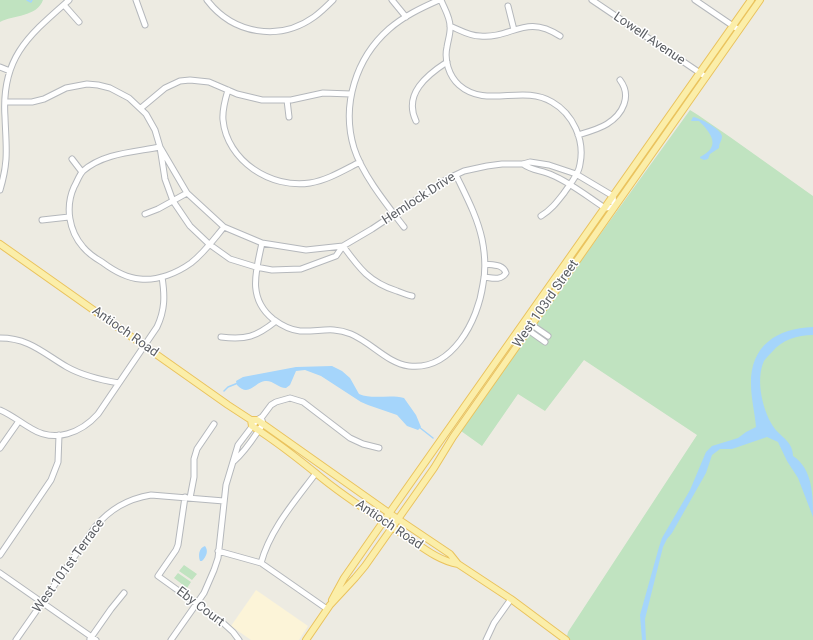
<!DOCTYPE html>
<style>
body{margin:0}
canvas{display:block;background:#edebe2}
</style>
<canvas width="813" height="640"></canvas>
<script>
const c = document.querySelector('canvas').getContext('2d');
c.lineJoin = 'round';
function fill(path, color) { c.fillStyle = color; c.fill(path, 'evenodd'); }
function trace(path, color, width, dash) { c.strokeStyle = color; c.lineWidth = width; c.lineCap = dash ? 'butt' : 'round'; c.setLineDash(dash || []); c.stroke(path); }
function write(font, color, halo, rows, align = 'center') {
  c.font = font + ' Roboto,sans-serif'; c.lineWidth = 3; c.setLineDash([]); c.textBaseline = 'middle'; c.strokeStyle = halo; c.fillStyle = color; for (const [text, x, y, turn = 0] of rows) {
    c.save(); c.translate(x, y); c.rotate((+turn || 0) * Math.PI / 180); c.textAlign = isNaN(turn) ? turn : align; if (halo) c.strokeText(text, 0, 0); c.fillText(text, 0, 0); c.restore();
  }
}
fill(new Path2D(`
 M256,590L308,626L299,640H251L231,626Z`), '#fcf4d8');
fill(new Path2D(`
 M0,0H43C37,17 13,15 0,22Z
 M690,110L698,115L730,137L813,196V640H566L568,632L697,435L584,360L545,411L518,394L482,446L461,431L570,276Z
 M184,565L197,574L192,580L179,571Z
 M178,573L191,582L187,588L174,578Z`), '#c0e3c0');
fill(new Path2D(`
 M693,117C700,118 721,129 722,136C722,141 719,143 719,148L710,154L708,159L704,160L700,158V157C721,147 712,134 699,121H691Z
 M813,327V335C797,335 782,340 772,352C769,355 766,358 764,361C755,380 763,413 775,429C783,438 793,443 793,456C813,469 813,496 813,517L798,478L787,461L778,442L767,437L732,449H720L712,455L706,473L672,533L667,539L663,547L645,619L646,640H642L640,615L659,547L662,538L690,490L706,452L712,446L738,438L746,432L756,427C755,413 751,399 751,384C750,346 777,328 813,327Z
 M332,366L342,371L350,378L359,394C373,400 389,394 404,398L416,415L421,427L418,430L407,426L397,415L368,405L361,402L321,376L305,370L296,371L290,385L286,388C278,388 273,380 265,381C256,381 249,398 237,385L236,381L243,377L296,367Z
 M205,546C209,551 206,557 202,561H200C198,555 199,548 205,546Z`), '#a5d5fb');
trace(new Path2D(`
 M27,0L31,2L32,0
 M224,391L228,387L238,383
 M419,427L433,438`), '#a5d5fb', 1.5);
const minor = new Path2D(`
 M136,0L145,25
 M207,0C233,34 279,42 314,17C321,12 327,6 333,0
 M392,0L406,17
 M441,0C444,8 450,17 450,26C451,32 448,40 447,47C444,60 449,76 459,85C486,109 522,84 552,102C573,114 585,140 580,164C579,174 570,184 564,193C557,202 551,210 541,216
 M592,0L706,77
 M695,0L739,30
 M64,5L79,22
 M508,6L514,30
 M450,26C460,30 469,36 480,36C512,39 525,13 560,36
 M0,67L10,71
 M228,90C225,100 222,110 223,120C227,161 271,189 310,183C328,180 344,170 360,162
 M287,100L289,117
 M5,102H32L44,99L66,88L87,84L98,85L110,88L129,98L146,114L155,130L160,147L165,179L173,201L190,226L209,244L230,259L256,267L272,270L301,269L336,256L343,246
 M141,108L165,88L180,81L190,80L209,82L237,94L262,100H291L323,93L351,94
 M416,121C403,94 427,75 447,62
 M578,135C588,132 599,129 607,124C623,114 632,96 620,80
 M160,147L187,193L224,227L262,243L306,250L343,246L372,229L447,179L464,171L487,166L502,164H523L530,162L549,165L576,174L613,196L614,207L605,208C588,197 571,183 552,175C542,170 532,171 523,164
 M160,147C135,152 103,153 83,171C79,175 77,182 74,187C65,207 69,231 83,247C88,253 95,258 102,262C114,271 126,278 140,279C158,281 177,273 191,263C204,253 214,239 224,227
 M72,159L82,172
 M0,190C9,160 6,147 5,117C1,58 28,36 69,0
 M145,214L158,209L187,193
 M42,220L69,217
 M404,227C387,205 362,174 354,148C341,105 356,58 389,29C404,16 421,8 439,0
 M262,243C256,271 247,298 273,319C281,325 290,330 300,331C319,332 332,326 351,334C372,343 387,363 409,366C452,371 478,321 483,284C486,270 485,254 482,239C477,216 466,196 456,175
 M343,246C359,268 369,282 397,291C402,293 407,295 412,296
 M484,277C492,278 501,281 506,273C503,264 493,265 485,264
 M524,323L528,330L545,342
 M529,324L532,325L548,336
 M221,337C246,340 256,337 276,321
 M0,338C29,338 43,353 67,367C83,376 101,380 119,383
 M0,410C12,415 21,423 32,429C55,443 81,433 98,414L157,327C165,310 165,296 162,277
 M0,448L19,421
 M234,461C246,451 254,437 263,424L262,420
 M185,497L178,545L176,550L158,576L222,622L233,632L239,640
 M190,498L194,477V459L197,449L214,424
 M218,551L261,563L327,609
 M0,555L51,480L58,462L59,435
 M261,563C270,529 296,500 316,473
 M0,573L96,640
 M90,639L111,609L124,593
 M16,640L95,527C110,509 127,499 151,495L224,501
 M171,640L204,593L214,570L218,558L226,485L238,445L257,420L262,417L271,405L276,402L290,398L303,402L350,438L363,444L379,448
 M486,640L494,623L511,599`);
const major = new Path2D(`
 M0,244L228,405L251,420H257L263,424L389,513L450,554L458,564
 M251,420L252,426C277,442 300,460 323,479C349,500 379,519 407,537C422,547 439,561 458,564L511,599L566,640
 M332,600L344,578L383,522L751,0
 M306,640L330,605L355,578L365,566L434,468L453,437L760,0`);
trace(minor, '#b5b8bc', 7);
trace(major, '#eac35e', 8);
trace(minor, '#fff', 5);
trace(major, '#fbeea9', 6);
write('13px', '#5b5e63', '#fff', [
 ["Lowell Avenue",649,39,34],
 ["Hemlock Drive",419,199,-33],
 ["West 103rd Street",546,304,-55],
 ["Antioch Road",125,332,35],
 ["Antioch Road",389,525,34],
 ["West 101st Terrace",69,566,-54],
 ["Eby Court",200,607,37]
]);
</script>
